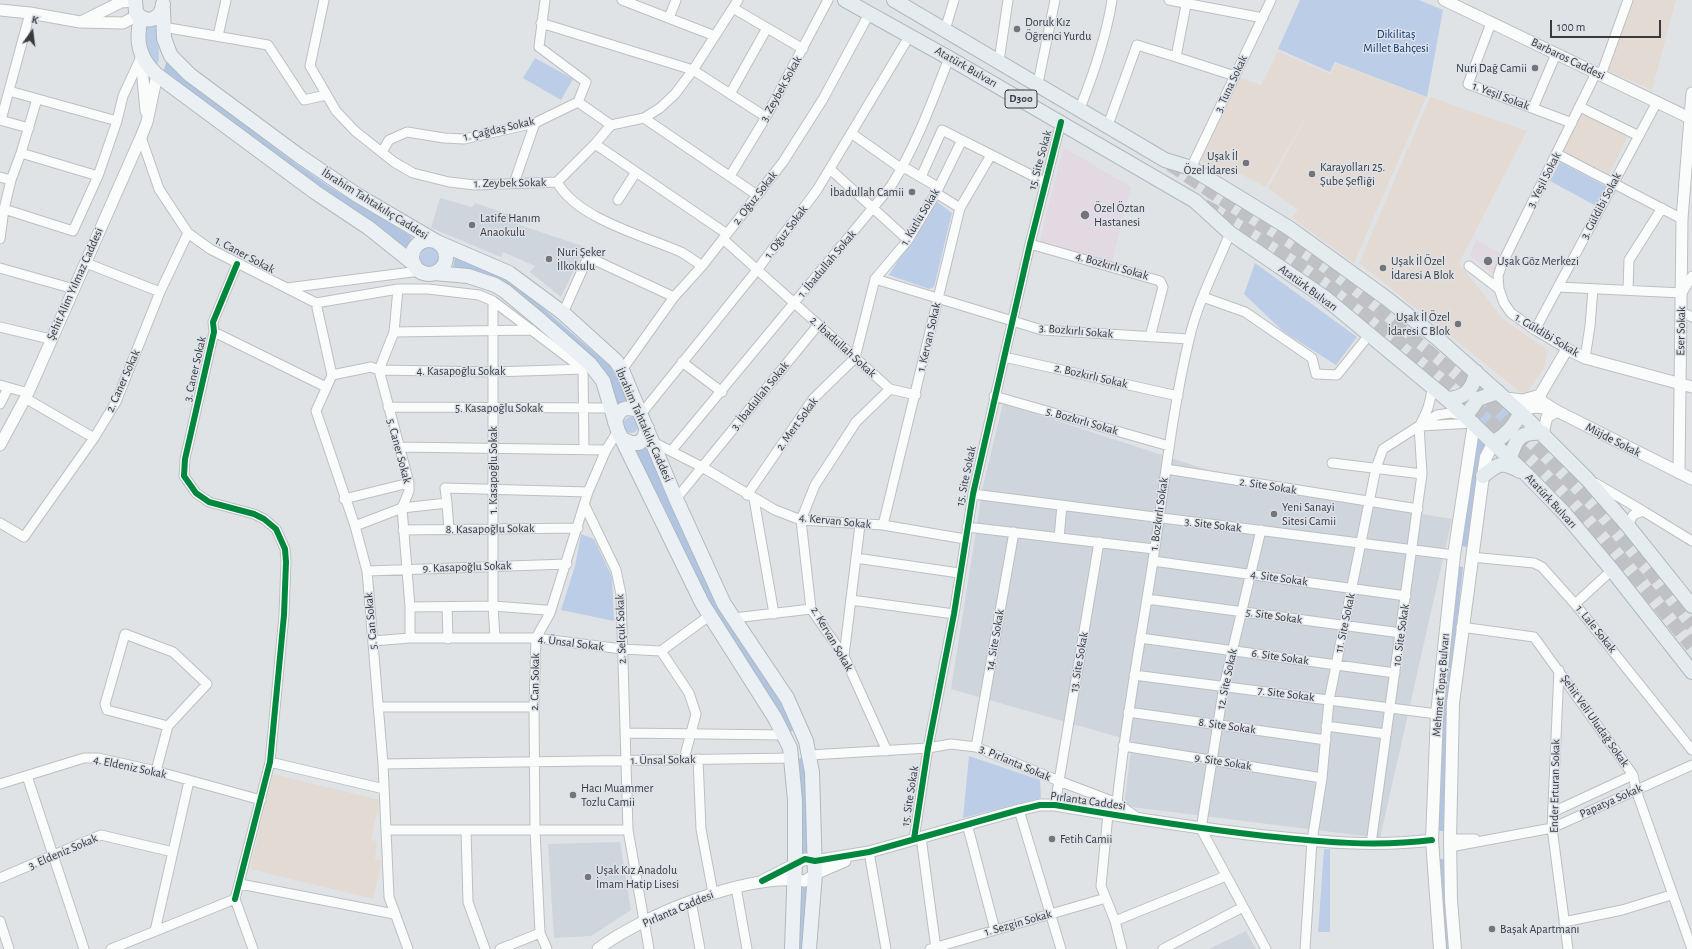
<!DOCTYPE html>
<meta charset="utf-8">
<style>
body{margin:0}
#map{position:relative;width:1692px;height:949px;overflow:hidden;background:#e0e3e6;font-family:"Alegreya Sans",sans-serif}
canvas{display:block}
.north{position:absolute;left:12px;top:12px;width:40px;height:40px;-webkit-text-stroke:3px #dde2e9;paint-order:stroke;rotate:14deg;font-size:11px;font-weight:700;line-height:16px;text-align:center;color:#393a3d}
.north::after{content:'';display:block;margin:auto;width:14px;height:18px;background:#393a3d;clip-path:polygon(50% 0,100% 100%,50% 72%,0 100%)}
.scale{position:absolute;left:1550px;top:20px;width:111px;height:18px;box-sizing:border-box;border:2px solid #393a3d;border-top:0;padding-left:5px;font-size:12px;line-height:14px;white-space:nowrap;color:#393a3d;-webkit-text-stroke:3px #dde2e9;paint-order:stroke}
</style>
<div id="map">
<canvas width="1692" height="949"></canvas>
<div class="north">K</div>
<div class="scale">100 m</div>
</div>
<script>
const c = document.querySelector('canvas').getContext('2d');
c.lineJoin = 'round';
function fill(path, color) { c.fillStyle = color; c.fill(path, 'evenodd'); }
function trace(path, color, width, dash) { c.strokeStyle = color; c.lineWidth = width; c.lineCap = dash ? 'butt' : 'round'; c.setLineDash(dash || []); c.stroke(path); }
function write(font, color, halo, rows, align = 'center') {
  c.font = font + ' "Alegreya Sans",sans-serif'; c.lineWidth = 3; c.setLineDash([]); c.textBaseline = 'middle'; c.strokeStyle = halo; c.fillStyle = color; for (const [text, x, y, turn = 0] of rows) {
    c.save(); c.translate(x, y); c.rotate((+turn || 0) * Math.PI / 180); c.textAlign = isNaN(turn) ? turn : align; if (halo) c.strokeText(text, 0, 0); c.fillText(text, 0, 0); c.restore();
  }
}
fill(new Path2D(`
 M1633,0H1676L1652,90L1608,71Z
 M1278,51L1330,74L1336,63L1426,97L1354,263L1292,218L1298,210L1268,188L1313,104L1266,187L1227,167L1223,174L1201,161L1239,77L1261,85Z
 M1430,97L1527,131L1459,263L1503,319L1548,350L1544,369L1526,394L1519,391L1359,263Z
 M1581,111L1629,134L1609,175L1562,152Z
 M273,774L380,800L371,839L377,842L375,859L382,861L373,899L250,869Z`), '#e4dad4');
fill(new Path2D(`
 M440,198L472,207L475,203L516,217L514,223L585,247L561,297L530,272L535,266L503,252L501,257L431,228Z
 M1003,403L1266,489L1452,519L1380,838L1124,806L1132,741L951,689L983,486Z
 M620,842L631,910L591,936L554,938L548,844Z
 M1246,931L1256,949H1209Z`), '#ced5dd');
fill(new Path2D(`
 M1063,147L1131,187L1112,262L1039,244Z
 M1476,240L1502,254L1494,275L1470,256Z`), '#e3d9e2');
fill(new Path2D(`
 M1300,0H1419L1443,10L1427,97L1335,62L1330,72L1278,49Z
 M158,22L159,60L156,66L152,64L143,37V26Z
 M535,58L573,79L561,100L523,78Z
 M1560,162L1609,188L1598,207L1550,181Z
 M936,201L952,213L934,287L929,289L889,275Z
 M420 257a10 10 0 1 1 20 0a10 10 0 1 1-20 0Z
 M1255,263L1357,337L1336,365L1284,332L1244,294Z
 M1479 416a15 15 0 1 1 30 0a15 15 0 1 1-30 0Z
 M623 425a8 8 0 1 1 16 0a8 8 0 1 1-16 0Z
 M581,534L594,539L612,577L614,621L561,610L575,566Z
 M969,756L1040,780L1041,798L963,818Z
 M1324,849H1330V932H1318Z`), '#bccde7');
fill(new Path2D(`
 M167,60L184,78L288,158L330,187L412,237L406,250L320,189L163,73Z
 M455,257L509,280L516,285L610,366L629,400L618,407L607,376L560,329L453,268Z
 M1476,438L1487,446L1468,547L1461,546Z
 M647,444L663,489L713,594L787,713L794,729L790,733L708,602L667,513L634,449Z
 M1457,566L1463,567L1448,703L1444,831H1436L1443,700Z
 M801,758L804,759L810,855H801L799,759Z
 M1438,859H1444L1450,949H1444Z
 M805,885L809,886L804,949H796L800,886Z`), '#b1c5e2');
trace(new Path2D(`
 M1170,164L1326,268L1464,381L1533,443L1589,501L1653,575L1692,626
 M1204,206C1280,246 1348,298 1413,354C1468,401 1523,450 1573,503C1615,549 1653,598 1692,646`), '#bfc1c4', 14, [14, 7]);
const minor = new Path2D(`
 M324,0L310,66L336,111L355,131L394,162L413,173L449,182L475,185L557,182L595,144L611,125L644,118L660,108L675,94L693,70L738,0
 M622,0L715,36
 M1169,0L1263,18
 M1187,0L1176,57L1235,76
 M733,8L803,49
 M669,18L676,0
 M541,23L693,70L766,117
 M1491,23L1468,84L1572,123
 M163,27L268,45L304,100L326,95
 M945,30L954,0
 M218,36L226,0
 M999,61L1008,0
 M1601,75L1628,0
 M1038,83L1055,0
 M9,91L117,121
 M730,94L767,28
 M578,102L611,125
 M1580,107L1639,136
 M1080,108C1094,73 1106,38 1112,0
 M1533,108L1556,54
 M644,118L757,195
 M0,120L29,128
 M1,120L30,13
 M1108,125L1137,45L1176,57
 M851,133L902,169H907L936,186V193L960,208
 M141,137L159,189L188,233L210,249L316,303L398,289H428L479,295L493,301L583,369L584,449
 M595,144L727,234
 M382,152L389,140L407,132L444,138L464,139L535,123L578,102L586,82L539,47L545,0
 M21,153L98,176
 M1557,154L1682,219
 M1191,168L1271,0
 M830,169L908,240
 M730,176L766,117L828,0
 M0,177L11,180
 M921,177L942,130L1045,182
 M557,182C577,219 645,236 681,252C688,256 695,261 702,266
 M514,183L535,123
 M618,200L636,172
 M4,209L73,231L98,176L117,121L123,96L141,57
 M0,239L4,209L11,180L21,153L37,99
 M723,239L890,389L916,395
 M1030,244L1160,281L1163,287L1150,337
 M86,263L160,292
 M1469,266L1499,289L1504,303L1511,313L1535,330L1567,349
 M0,268L74,289
 M875,279L1042,330L1189,339
 M1558,287L1682,293L1692,276
 M287,288L420,271
 M398,289L394,332L379,370L409,483V491L402,508L410,607V638
 M1499,289L1498,276L1502,264L1596,73
 M1628,290L1629,260L1662,208
 M1203,297L1245,312L1312,358L1316,374L1337,375L1369,335
 M493,301V606L495,638
 M316,303L332,375L316,411L355,526L367,571L383,764L389,897L408,949
 M1681,312L1692,317
 M563,313L588,257L674,297
 M0,327L50,339
 M1535,330L1657,102
 M214,332L326,387
 M394,332L532,330
 M1004,357L1178,396
 M1585,358L1590,326L1593,289
 M682,362L722,392
 M622,370L674,297L702,266L783,162L823,99L869,14
 M332,375L371,367L379,370L493,372L584,369
 M0,385L28,393
 M994,396L1169,446
 M25,398L94,438
 M0,404L8,388
 M388,407L611,408
 M641,414L757,270L817,190L910,35
 M1420,425C1427,412 1431,402 1432,387
 M1420,426L1473,423
 M651,441L702,467L775,510L801,520L883,525L965,539
 M398,447L606,450
 M672,450L891,186C916,146 932,102 949,58
 M1332,463L1422,474
 M1166,469L1418,509
 M1595,483L1643,511
 M973,494L1454,555
 M747,495L813,399L855,358L875,279L908,240L936,193L962,140
 M344,499L409,483
 M676,499L818,325
 M754,499L774,614
 M447,503L449,530
 M584,504L616,570L621,594L628,830L649,949
 M0,523L24,537L94,438L116,402L160,292L188,233
 M883,525L960,208L991,155
 M355,526L402,508L447,503L445,488L588,492
 M1628,526L1633,515L1643,511L1692,541
 M967,527L1154,549
 M403,530L578,528
 M1261,530L1224,686L1201,829L1266,949
 M1059,538L1062,505
 M1471,557L1534,563L1542,567L1575,604L1692,750
 M856,558L959,573
 M1153,561L1406,596
 M367,571L567,564
 M1147,599L1401,633
 M851,600L954,614
 M1575,604L1612,570
 M410,607L493,606L546,610L550,613
 M447,607L448,639
 M734,618L811,609
 M1461,627L1534,637L1633,775L1636,790L1692,949
 M1140,638L1395,673
 M373,641L410,638H536L622,649L661,651L709,616
 M661,651L689,693L696,714L684,759
 M844,656L860,525
 M1559,670L1552,828L1568,949
 M1134,675L1437,714
 M378,707H534
 M1128,712L1326,740
 M1326,726L1386,734
 M625,733L783,735
 M1123,746L1322,778
 M976,747L1014,532
 M887,751L844,656L811,609L801,520L815,485L856,422L890,389
 M810,755L928,748L951,744L976,747L1059,781L1117,803L1139,819
 M698,759L701,829L713,893
 M270,762L384,789
 M383,764L792,758
 M156,771L168,726L207,684L173,652L125,634L105,704L107,710L168,726
 M27,776L84,949
 M0,784L84,758H98L156,771L261,800
 M1117,803C1125,723 1140,645 1152,567C1164,491 1171,415 1189,340C1197,303 1216,268 1230,233
 M1055,805L1099,542
 M1019,810L1061,949
 M1553,812L1633,775
 M1108,814L1101,886L1115,921L1122,949
 M967,824L995,930
 M386,830H628
 M466,830L468,902L485,949
 M921,837L936,949
 M914,839L928,748L954,614L973,494L1030,244L1061,122
 M1450,839H1475
 M1371,844L1422,474L1419,426
 M1450,847L1552,828L1692,765
 M869,852L886,949
 M0,878L101,835L173,852
 M240,884L394,914
 M736,887L747,949
 M235,899L270,762L284,615L286,562L285,549L276,529L264,519L254,514L209,502L196,493L184,476L185,459L214,332L213,322L237,264
 M235,899L253,949
 M691,901L700,949
 M0,921L9,949
 M1115,921L1226,876
 M1564,922L1622,910L1671,895
 M155,931L189,781
 M111,949L235,899
 M500,949L540,933
 M547,949L540,933L535,830L534,707L536,638L550,613L588,492L606,450L618,431
 M930,949L1106,898
 M1163,949L1243,907
 M1305,949L1312,841L1322,778L1329,700L1376,468L1383,449L1419,426L1437,415L1451,413L1462,415`);
const tertiary = new Path2D(`
 M1444,0L1692,119
 M0,10L30,13L80,22L123,23L138,15
 M83,21L121,2L134,1
 M141,57L146,111
 M1540,395L1541,401L1557,411L1692,479
 M1505,398L1523,400L1540,395L1567,349L1585,358L1692,387
 M1521,413C1530,405 1540,407 1551,409
 M1543,433L1547,417L1557,411
 M0,445L28,393L141,137L147,122L157,75
 M1679,473L1682,219L1692,93
 M762,881L805,859L815,861L869,852L1019,810L1040,805H1055C1125,817 1194,828 1265,836C1321,842 1376,847 1432,840
 M598,949C643,915 749,872 805,881L815,874L845,861`);
const secondary = new Path2D(`
 M1440,949L1432,840L1437,714L1454,555L1474,423
 M1455,949L1451,900L1450,839L1453,703L1483,476L1486,457L1494,442`);
const primary = new Path2D(`
 M135,0L136,12C145,25 162,20 163,4
 M163,9L164,38L168,49L171,56L190,75L298,155L357,195L437,242L509,273L563,313L616,361L622,370L676,499L724,604L787,698L806,741L812,772L815,874L809,949
 M141,17C135,42 139,58 157,75L315,192L369,228L414,264
 M412 257a17 17 0 1 1 34 0a17 17 0 1 1-34 0Z
 M434,273L468,276L495,285L505,291L541,321L590,364L603,381L618,431L702,603L775,718L790,748L795,800V863L792,949
 M615,422C619,408 625,406 639,410
 M622,439L631,443H639L644,438L647,428`);
const trunk = new Path2D(`
 M845,0L949,58L1195,201L1230,233L1324,297L1447,399L1526,474L1565,514L1612,570L1692,672
 M894,0L1165,160L1191,168L1289,228L1386,298L1437,338L1521,413L1587,479L1628,526L1692,606
 M1447,399C1465,398 1473,390 1476,372
 M1466,416L1478,399L1498,392
 M1494,442C1507,435 1514,425 1521,413
 M1510,458C1516,438 1521,431 1543,433
 M1483,476C1499,463 1501,461 1520,471`);
trace(minor, '#bdbfc1', 11);
trace(tertiary, '#bdbfc1', 13);
trace(secondary, '#bdbfc1', 14);
trace(primary, '#afb9be', 16);
trace(trunk, '#afb9be', 16);
trace(minor, '#fafbfb', 9);
trace(tertiary, '#fafbfb', 11);
trace(secondary, '#fafbfb', 12);
trace(primary, '#eaf0f3', 14);
trace(trunk, '#e5ecf0', 14);
trace(new Path2D(`
 M914,839L928,748L954,614L973,494L1030,244L1061,122
 M762,881L805,859L815,861L869,852L1019,810L1040,805H1055C1125,817 1194,828 1265,836C1321,842 1376,847 1432,840
 M235,899L270,762L284,615L286,562L285,549L276,529L264,519L254,514L209,502L196,493L184,476L185,459L214,332L213,322L237,264`), '#00873e', 6);
for (const [x, y, r, color] of [
 [1017,29,4,"#737578"],
 [1535,68,4,"#737578"],
 [1246,163,4,"#737578"],
 [1312,174,4,"#737578"],
 [912,192,4,"#737578"],
 [1085,215,5,"#737578"],
 [472,225,4,"#737578"],
 [549,259,4,"#737578"],
 [1488,261,5,"#737578"],
 [1383,268,4,"#737578"],
 [1458,324,4,"#737578"],
 [1274,514,4,"#737578"],
 [573,795,4,"#737578"],
 [1052,839,4,"#737578"],
 [588,877,4,"#737578"],
 [1492,929,4,"#737578"]
]) { const dot = new Path2D(); dot.arc(x, y, r, 0, 2 * Math.PI); c.fillStyle = color; c.fill(dot); trace(dot, '#dde2e9', 1.5); }
for (const [x, y, w] of [
 [1021,99,32]
]) { const box = new Path2D(); box.roundRect(x - w / 2, y - 9, w, 18, 3); c.fillStyle = '#dde2e9'; c.fill(box); trace(box, '#393a3d', 1); }
write('bold 11px', '#393a3d', null, [
 ["D300",1021,99]
]);
write('12px', '#393a3d', '#dde2e9', [
 ["Doruk Kız",1025,22],
 ["Öğrenci Yurdu",1025,36],
 ["Nuri Dağ Camii",1527,68,"right"],
 ["Uşak İl",1238,156,"right"],
 ["Özel İdaresi",1238,170,"right"],
 ["Karayolları 25.",1320,167],
 ["Şube Şefliği",1320,181],
 ["İbadullah Camii",904,192,"right"],
 ["Özel Öztan",1094,208],
 ["Hastanesi",1094,222],
 ["Latife Hanım",480,218],
 ["Anaokulu",480,232],
 ["Nuri Şeker",557,252],
 ["İlkokulu",557,266],
 ["Uşak İl Özel",1391,261],
 ["İdaresi A Blok",1391,275],
 ["Uşak Göz Merkezi",1497,261],
 ["Uşak İl Özel",1450,317,"right"],
 ["İdaresi C Blok",1450,331,"right"],
 ["Yeni Sanayi",1282,507],
 ["Sitesi Camii",1282,521],
 ["Hacı Muammer",581,788],
 ["Tozlu Camii",581,802],
 ["Fetih Camii",1060,839],
 ["Uşak Kız Anadolu",596,870],
 ["İmam Hatip Lisesi",596,884],
 ["Başak Apartmanı",1500,929]
], 'left');
write('12px', '#0e3874', '#dde2e9', [
 ["Dikilitaş",1396,34],
 ["Millet Bahçesi",1396,48]
]);
write('12px', '#393a3d', '#dde2e9', [
 ["Barbaros Caddesi",1568,59,26],
 ["Atatürk Bulvarı",966,67,30],
 ["3. Tuna Sokak",1231,84,-65],
 ["3. Zeybek Sokak",781,89,-61],
 ["1. Yeşil Sokak",1501,96,21],
 ["1. Çağdaş Sokak",499,129,-13],
 ["15. Site Sokak",1040,160,-75],
 ["3. Yeşil Sokak",1544,180,-63],
 ["1. Zeybek Sokak",510,183,-1],
 ["2. Oğuz Sokak",755,198,-52],
 ["İbrahim Tahtakılıç Caddesi",375,204,32],
 ["3. Güldibi Sokak",1601,206,-62],
 ["1. Kutlu Sokak",920,217,-59],
 ["1. Oğuz Sokak",786,232,-53],
 ["1. Caner Sokak",245,255,28],
 ["1. İbadullah Sokak",827,264,-50],
 ["4. Bozkırlı Sokak",1112,266,16],
 ["Şehit Alim Yılmaz Caddesi",75,284,-66],
 ["Atatürk Bulvarı",1308,288,36],
 ["3. Bozkırlı Sokak",1076,331,5],
 ["Eser Sokak",1681,331,-89],
 ["1. Güldibi Sokak",1547,335,31],
 ["1. Kervan Sokak",929,337,-77],
 ["2. İbadullah Sokak",843,347,42],
 ["3. Caner Sokak",195,369,-77],
 ["4. Kasapoğlu Sokak",461,371],
 ["2. Bozkırlı Sokak",1091,376,13],
 ["2. Caner Sokak",123,381,-66],
 ["3. İbadullah Sokak",760,396,-51],
 ["5. Kasapoğlu Sokak",499,408],
 ["5. Bozkırlı Sokak",1082,421,16],
 ["2. Mert Sokak",797,424,-54],
 ["İbrahim Tahtakılıç Caddesi",644,425,66],
 ["Müjde Sokak",1613,440,27],
 ["5. Caner Sokak",399,451,75],
 ["1. Kasapoğlu Sokak",493,470,-90],
 ["15. Site Sokak",966,476,-78],
 ["2. Site Sokak",1268,486,9],
 ["Atatürk Bulvarı",1551,501,47],
 ["1. Bozkırlı Sokak",1159,514,-82],
 ["4. Kervan Sokak",835,521,6],
 ["3. Site Sokak",1213,525,7],
 ["8. Kasapoğlu Sokak",490,529,-1],
 ["9. Kasapoğlu Sokak",467,567,-2],
 ["4. Site Sokak",1279,578,8],
 ["5. Site Sokak",1274,616,8],
 ["5. Can Sokak",371,621,-95],
 ["11. Site Sokak",1345,623,-78],
 ["2. Selçuk Sokak",621,629,-92],
 ["1. Lale Sokak",1596,629,51],
 ["10. Site Sokak",1401,635,-82],
 ["2. Kervan Sokak",832,639,60],
 ["14. Site Sokak",995,640,-80],
 ["4. Ünsal Sokak",571,643,7],
 ["6. Site Sokak",1280,657,8],
 ["13. Site Sokak",1079,662,-80],
 ["12. Site Sokak",1227,679,-78],
 ["2. Can Sokak",535,682,-89],
 ["Mehmet Topaç Bulvarı",1441,685,-85],
 ["7. Site Sokak",1286,694,7],
 ["Şehit Veli Uludağ Sokak",1595,721,55],
 ["8. Site Sokak",1227,726,8],
 ["1. Ünsal Sokak",663,760,-1],
 ["9. Site Sokak",1223,762,9],
 ["3. Pırlanta Sokak",1015,763,23],
 ["4. Eldeniz Sokak",130,767,12],
 ["Ender Erturan Sokak",1555,786,-89],
 ["15. Site Sokak",910,796,-81],
 ["Pırlanta Caddesi",1088,801,8],
 ["Papatya Sokak",1611,801,-24],
 ["3. Eldeniz Sokak",63,852,-23],
 ["Pırlanta Caddesi",678,909,-23],
 ["1. Sezgin Sokak",1018,923,-16]
]);
</script>
